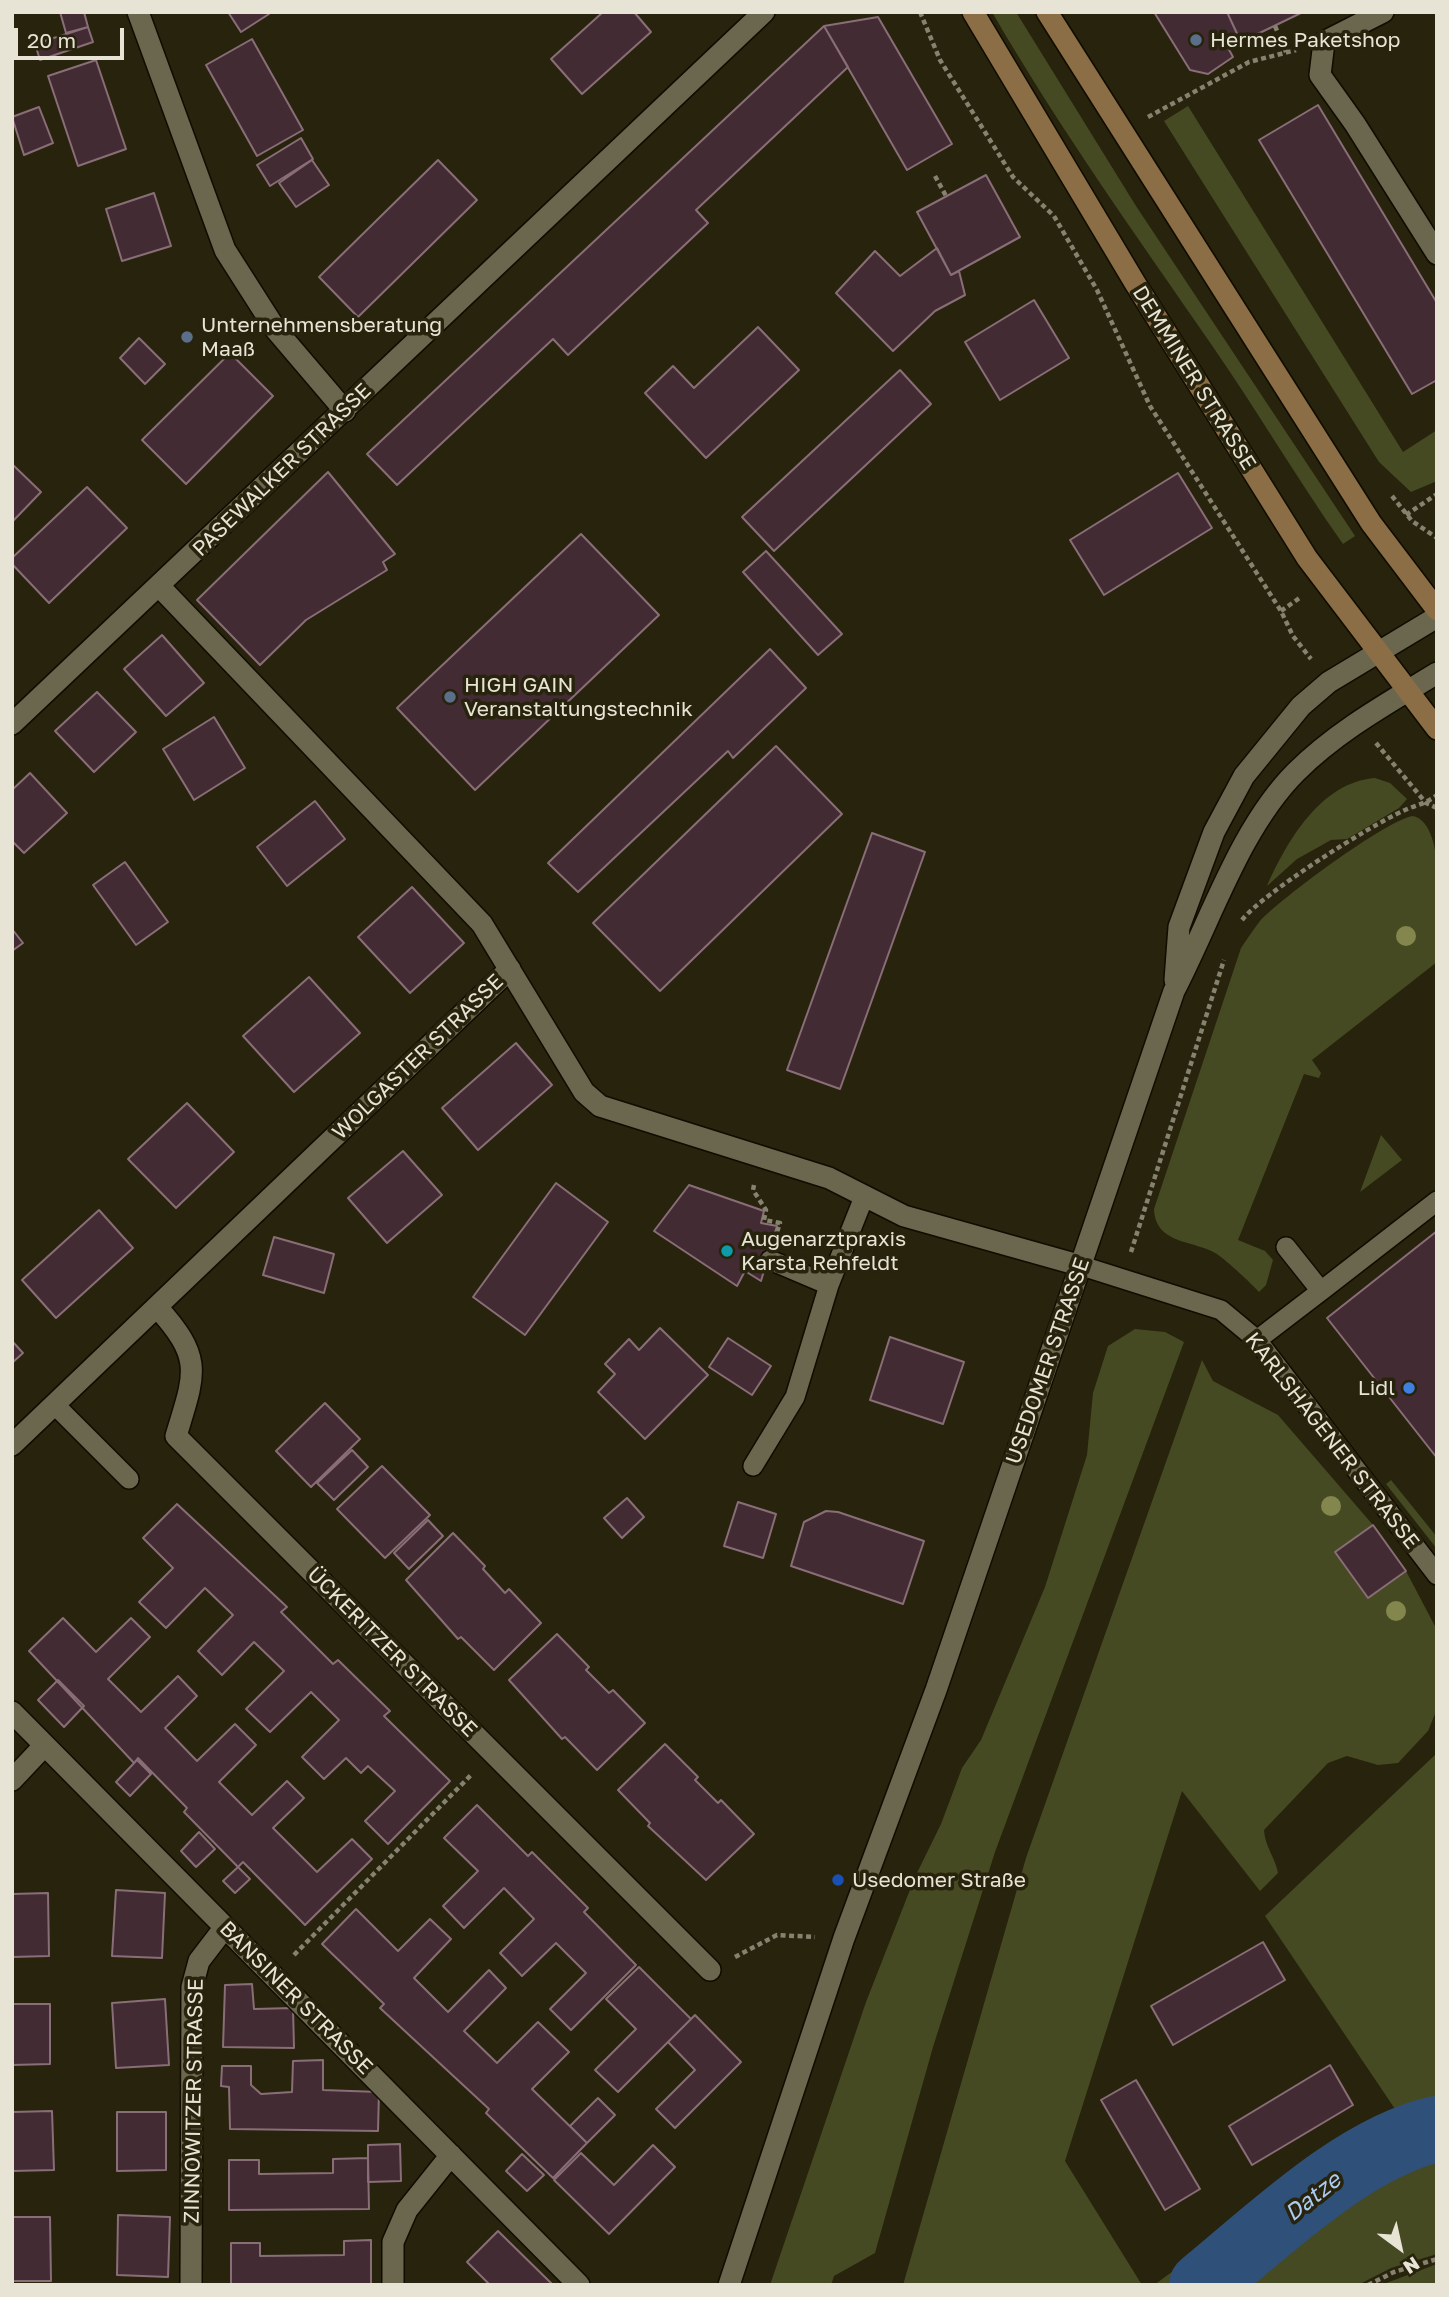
<!DOCTYPE html>
<meta charset="utf-8">
<style>
body{margin:0}
#map{position:relative;width:1449px;height:2297px;overflow:hidden;background:#27230c;font-family:"Golos Text",sans-serif}
canvas{display:block}
.frame{position:absolute;inset:0;border:14px solid #e7e4d6;pointer-events:none}
.north{position:absolute;left:1365px;top:2213px;width:70px;height:70px;-webkit-text-stroke:5px #27230c;paint-order:stroke;rotate:147deg;font-size:19px;font-weight:700;line-height:28px;text-align:center;color:#e7e4d6}
.north::after{content:'';display:block;margin:auto;width:24px;height:32px;background:#e7e4d6;clip-path:polygon(50% 0,100% 100%,50% 72%,0 100%)}
.scale{position:absolute;left:14px;top:28px;width:110px;height:32px;box-sizing:border-box;border:4px solid #e7e4d6;border-top:0;padding-left:9px;font-size:21px;line-height:24px;white-space:nowrap;color:#e7e4d6;-webkit-text-stroke:5px #27230c;paint-order:stroke}
</style>
<div id="map">
<canvas width="1449" height="2297"></canvas>
<div class="frame"></div>
<div class="north">N</div>
<div class="scale">20 m</div>
</div>
<script>
const c = document.querySelector('canvas').getContext('2d');
c.lineJoin = 'round';
function fill(path, color) { c.fillStyle = color; c.fill(path, 'evenodd'); }
function trace(path, color, width, dash) { c.strokeStyle = color; c.lineWidth = width; c.lineCap = dash ? 'butt' : 'round'; c.setLineDash(dash || []); c.stroke(path); }
function write(font, color, halo, rows, align = 'center') {
  c.font = font + ' "Golos Text",sans-serif'; c.lineWidth = 7; c.setLineDash([]); c.textBaseline = 'middle'; c.strokeStyle = halo; c.fillStyle = color; for (const [text, x, y, turn = 0] of rows) {
    c.save(); c.translate(x, y); c.rotate((+turn || 0) * Math.PI / 180); c.textAlign = isNaN(turn) ? turn : align; if (halo) c.strokeText(text, 0, 0); c.fillText(text, 0, 0); c.restore();
  }
}
fill(new Path2D(`
 M992,12H1016L1136,206L1355,536L1343,544C1297,479 1257,410 1211,344C1136,235 1059,128 992,12Z
 M1188,106L1403,452L1437,430V481L1411,492L1379,462L1164,121Z
 M1375,778L1390,783L1407,799L1399,808L1347,839L1331,840L1297,859L1267,886C1287,841 1321,782 1375,778Z
 M1413,816C1449,824 1437,931 1437,962L1312,1060L1321,1073L1319,1078L1304,1074L1238,1240L1265,1251L1273,1260L1266,1285L1259,1292C1250,1282 1228,1262 1217,1254C1195,1240 1155,1245 1154,1209L1241,948C1247,939 1253,930 1260,921C1280,899 1386,820 1413,816Z
 M1381,1135L1402,1160L1360,1192Z
 M1135,1329L1165,1332L1184,1342L995,1852L933,2047L875,2253L834,2276L831,2285H770L866,2002L915,1877L941,1824L962,1768L981,1740L1045,1587L1087,1455L1093,1393L1108,1346Z
 M1202,1360L1213,1381L1278,1415L1373,1525L1335,1552L1367,1598L1406,1571L1437,1630V1709L1428,1731L1398,1763L1378,1765L1347,1756L1328,1763L1264,1830C1265,1847 1275,1857 1278,1873L1260,1891L1182,1791L1065,2161L1142,2285H903L1026,1858Z
 M1391,1480L1437,1537V1549L1386,1484Z
 M1437,1753V2254L1391,2268L1358,2285H1154L1395,2109L1265,1916Z
 M1437,2264V2285H1381Z`), '#464a22');
trace(new Path2D(`
 M1202,2285C1267,2232 1354,2147 1437,2129`), '#2f5179', 66);
const building = new Path2D(`
 M60,12H84L88,27L66,33Z
 M228,12H267L269,14L241,32Z
 M603,12H634L651,32L582,94L551,59Z
 M1154,12H1227L1239,38L1226,44L1233,57L1208,74L1190,70Z
 M1227,12H1303L1241,42Z
 M878,17L952,144L907,170L824,26Z
 M824,26L848,67L696,210L708,223L568,355L553,339L397,485L367,454Z
 M88,27L93,42L40,60L35,44Z
 M252,39L303,130L257,156L206,65Z
 M96,60L126,149L78,166L48,76Z
 M1318,105L1437,303V380L1412,394L1259,140Z
 M39,107L53,143L24,155L12,117Z
 M301,138L313,159L270,186L257,165Z
 M312,160L329,185L296,207L279,183Z
 M438,160L477,200L358,317L319,277Z
 M986,175L1020,237L951,275L917,212Z
 M154,193L171,246L122,261L106,209Z
 M937,248L951,275L959,271L965,295L935,311L893,351L836,293L875,251L900,276Z
 M1034,300L1069,358L1000,400L965,342Z
 M758,327L799,370L706,458L645,393L673,366L694,388Z
 M139,338L165,364L145,384L120,358Z
 M230,353L273,396L186,484L142,440Z
 M900,370L931,404L774,551L742,517Z
 M12,464L41,492L12,522Z
 M328,472L395,554L383,562L387,570L306,620L260,665L197,600Z
 M1178,473L1212,528L1104,595L1070,540Z
 M87,487L127,528L49,603L12,564V558Z
 M581,534L659,615L475,790L397,708Z
 M766,551L842,634L818,655L743,572Z
 M162,635L204,683L166,716L124,669Z
 M770,649L806,688L733,758L728,751L578,892L548,863Z
 M97,692L136,732L94,772L55,731Z
 M214,717L245,768L194,800L163,749Z
 M776,746L842,814L660,991L593,923Z
 M30,773L67,813L24,853L12,841V790Z
 M315,801L345,839L287,886L257,847Z
 M872,833L925,852L840,1089L787,1070Z
 M125,862L168,922L136,945L93,885Z
 M412,887L464,943L410,993L358,937Z
 M12,929L23,943L12,951Z
 M309,977L360,1033L294,1092L243,1036Z
 M516,1043L552,1085L478,1150L442,1108Z
 M187,1103L234,1152L176,1208L128,1159Z
 M403,1151L442,1195L387,1243L348,1198Z
 M556,1183L608,1222L525,1335L473,1297Z
 M689,1185L764,1211L761,1223L777,1226L761,1281L745,1271L737,1286L654,1231Z
 M99,1210L133,1248L56,1318L22,1280Z
 M1437,1231V1458L1327,1318Z
 M274,1237L334,1254L324,1293L263,1275Z
 M660,1328L708,1375L645,1439L598,1392L615,1374L605,1364L629,1339L639,1350Z
 M890,1337L964,1362L943,1424L870,1400Z
 M728,1338L771,1366L752,1395L709,1367Z
 M12,1341L23,1353L12,1363Z
 M325,1403L360,1439L311,1487L276,1451Z
 M352,1450L368,1467L334,1500L317,1483Z
 M382,1466L430,1515L385,1558L337,1509Z
 M627,1498L644,1517L622,1538L604,1518Z
 M738,1502L776,1514L763,1558L724,1546Z
 M177,1504L287,1607L281,1612L333,1664L338,1660L390,1711L384,1716L450,1781L388,1844L365,1821L395,1791L368,1766L361,1773L346,1758L324,1779L302,1757L339,1720L311,1692L270,1732L246,1709L284,1671L254,1642L222,1675L198,1651L233,1615L205,1588L166,1628L139,1602L173,1568L143,1538Z
 M826,1511L838,1512L924,1541L903,1604L791,1566L804,1522Z
 M428,1520L443,1536L409,1569L394,1553Z
 M1373,1525L1406,1571L1368,1598L1335,1552Z
 M453,1533L485,1566L483,1569L505,1593L509,1589L541,1623L494,1670L461,1637L458,1639L406,1580Z
 M63,1618L96,1652L131,1618L150,1637L108,1679L141,1712L178,1676L197,1696L165,1728L197,1761L235,1724L256,1745L219,1782L252,1815L287,1781L304,1798L273,1828L317,1872L352,1839L372,1859L305,1925L243,1862L238,1867L184,1812L187,1808L138,1758L134,1763L29,1651Z
 M557,1634L589,1667L586,1670L609,1693L613,1690L645,1723L597,1770L565,1737L562,1739L509,1680Z
 M58,1680L84,1706L64,1727L38,1700Z
 M665,1744L698,1777L695,1780L718,1803L721,1800L754,1834L706,1880L648,1826L650,1823L618,1790Z
 M137,1760L151,1774L130,1796L116,1782Z
 M477,1805L528,1856L532,1852L588,1908L584,1912L636,1965L571,2030L550,2009L586,1973L556,1943L522,1976L500,1953L534,1919L504,1888L464,1928L443,1906L478,1871L444,1838Z
 M199,1832L215,1849L196,1867L181,1851Z
 M238,1867L250,1879L235,1893L223,1881Z
 M116,1890L165,1893L162,1958L112,1956Z
 M48,1893L49,1956L12,1957V1894Z
 M356,1909L398,1951L430,1919L451,1939L414,1978L448,2012L489,1970L506,1988L464,2031L497,2063L538,2022L569,2052L532,2089L587,2143L553,2178L486,2113L489,2109L380,2008L384,2004L322,1944Z
 M1263,1942L1285,1980L1173,2045L1151,2006Z
 M639,1967L691,2019L618,2092L595,2070L636,2029L606,1999Z
 M252,1984L254,2009L293,2008L294,2048L223,2047L225,1985Z
 M165,1999L169,2065L116,2068L112,2003Z
 M12,2004H50V2064L12,2065Z
 M695,2015L741,2062L675,2128L656,2109L695,2070L668,2042Z
 M323,2060V2090L379,2092L378,2131L230,2129L229,2087L221,2086L222,2066H251V2085L261,2094L292,2092L293,2061Z
 M1330,2065L1353,2105L1252,2165L1229,2126Z
 M1136,2080L1200,2189L1165,2210L1101,2100Z
 M598,2098L615,2115L587,2143L570,2126Z
 M52,2111L54,2170L12,2171V2112Z
 M117,2112H166V2170L117,2171Z
 M400,2144L401,2181L368,2182V2145Z
 M653,2145L675,2167L609,2234L554,2180L581,2153L614,2185Z
 M522,2154L544,2175L527,2191L506,2171Z
 M368,2158L369,2209L229,2210V2160H259V2174L333,2173V2159Z
 M118,2215L170,2217L168,2277L117,2275Z
 M12,2217H50L51,2281H12Z
 M498,2231L553,2285H490L467,2262Z
 M371,2240V2285H231V2243H260V2256L344,2255V2241Z`);
fill(building, '#432b34');
trace(building, '#896e77', 2);
const lane = new Path2D(`
 M770,1260L829,1285
 M1082,1266L1221,1310L1257,1340L1273,1361L1437,1575
 M1321,1291L1437,1201
 M1257,1340L1321,1291L1286,1247
 M55,1405L129,1479
 M753,1466L795,1397L829,1285L864,1197`);
const street = new Path2D(`
 M138,12L225,250L276,330L345,411
 M1383,12L1324,42L1320,75L1355,124L1437,254
 M160,587L482,924L584,1092L600,1106L829,1178L904,1216L1082,1266
 M12,724L764,12
 M1175,980L1179,927L1214,832L1244,776L1301,706L1329,682L1437,617
 M157,1307C204,1359 195,1373 176,1436L710,1970
 M12,1445L510,969
 M12,1712L579,2285
 M12,1780L44,1746
 M191,2285L192,1987L199,1961L225,1927
 M393,2285V2242L407,2210L451,2155
 M729,2285L844,1938L936,1690L1174,991C1211,920 1240,828 1296,772C1337,731 1388,703 1437,673`);
const secondary = new Path2D(`
 M973,12L1135,283L1307,558L1437,729
 M1047,12L1371,523L1437,610`);
trace(lane, '#100c00', 22);
trace(street, '#100c00', 24);
trace(secondary, '#100c00', 24);
trace(new Path2D(`
 M920,12L940,60L1013,177L1054,216L1097,290L1150,406L1281,611L1293,636L1311,659
 M1275,26L1286,52
 M1148,117L1249,62L1296,50
 M935,176L946,196
 M1392,496L1412,521L1437,538
 M1406,515L1437,494
 M1281,611L1301,597
 M1376,743L1426,803L1437,808
 M1242,920C1263,893 1369,826 1403,811C1415,805 1426,804 1437,795
 M754,1185L753,1190L766,1210L764,1220L780,1223L777,1232
 M1131,1252L1224,960
 M294,1955L472,1774
 M735,1957L777,1935L815,1937
 M1368,2285L1394,2272L1437,2259`), '#85826f', 4.5, [5, 3.5]);
trace(lane, '#6b664e', 19);
trace(street, '#6b664e', 21);
trace(secondary, '#8b6d46', 21);
c.fillStyle = '#83864d';
for (const [x, y] of [
 [1406,936],
 [1331,1506],
 [1396,1611]
]) { c.beginPath(); c.arc(x, y, 10, 0, 2 * Math.PI); c.fill(); }
for (const [x, y, r, color] of [
 [1196,40,7,"#5c6f8a"],
 [187,337,7,"#5c6f8a"],
 [450,697,7,"#5c6f8a"],
 [727,1251,7,"#0f9aa8"],
 [1409,1388,7,"#3f7fe0"],
 [838,1880,7,"#1a4fb4"]
]) { const dot = new Path2D(); dot.arc(x, y, r, 0, 2 * Math.PI); c.fillStyle = color; c.fill(dot); trace(dot, '#27230c', 2.5); }
write('21px', '#e7e4d6', '#27230c', [
 ["Hermes Paketshop",1210,40],
 ["Unternehmensberatung",201,325],
 ["Maaß",201,349],
 ["HIGH GAIN",464,685],
 ["Veranstaltungstechnik",464,709],
 ["Augenarztpraxis",741,1239],
 ["Karsta Rehfeldt",741,1263],
 ["Lidl",1395,1388,"right"],
 ["Usedomer Straße",852,1880]
], 'left');
write('21px', '#e7e4d6', '#27230c', [
 ["DEMMINER STRASSE",1194,378,58],
 ["PASEWALKER STRASSE",282,470,-44],
 ["WOLGASTER STRASSE",418,1057,-44],
 ["USEDOMER STRASSE",1048,1361,-71],
 ["KARLSHAGENER STRASSE",1332,1441,52],
 ["ÜCKERITZER STRASSE",392,1652,45],
 ["BANSINER STRASSE",296,1998,45],
 ["ZINNOWITZER STRASSE",194,2101,-89]
]);
write('italic 23px', '#abcbf2', '#27230c', [
 ["Datze",1313,2197,-38]
]);
</script>
